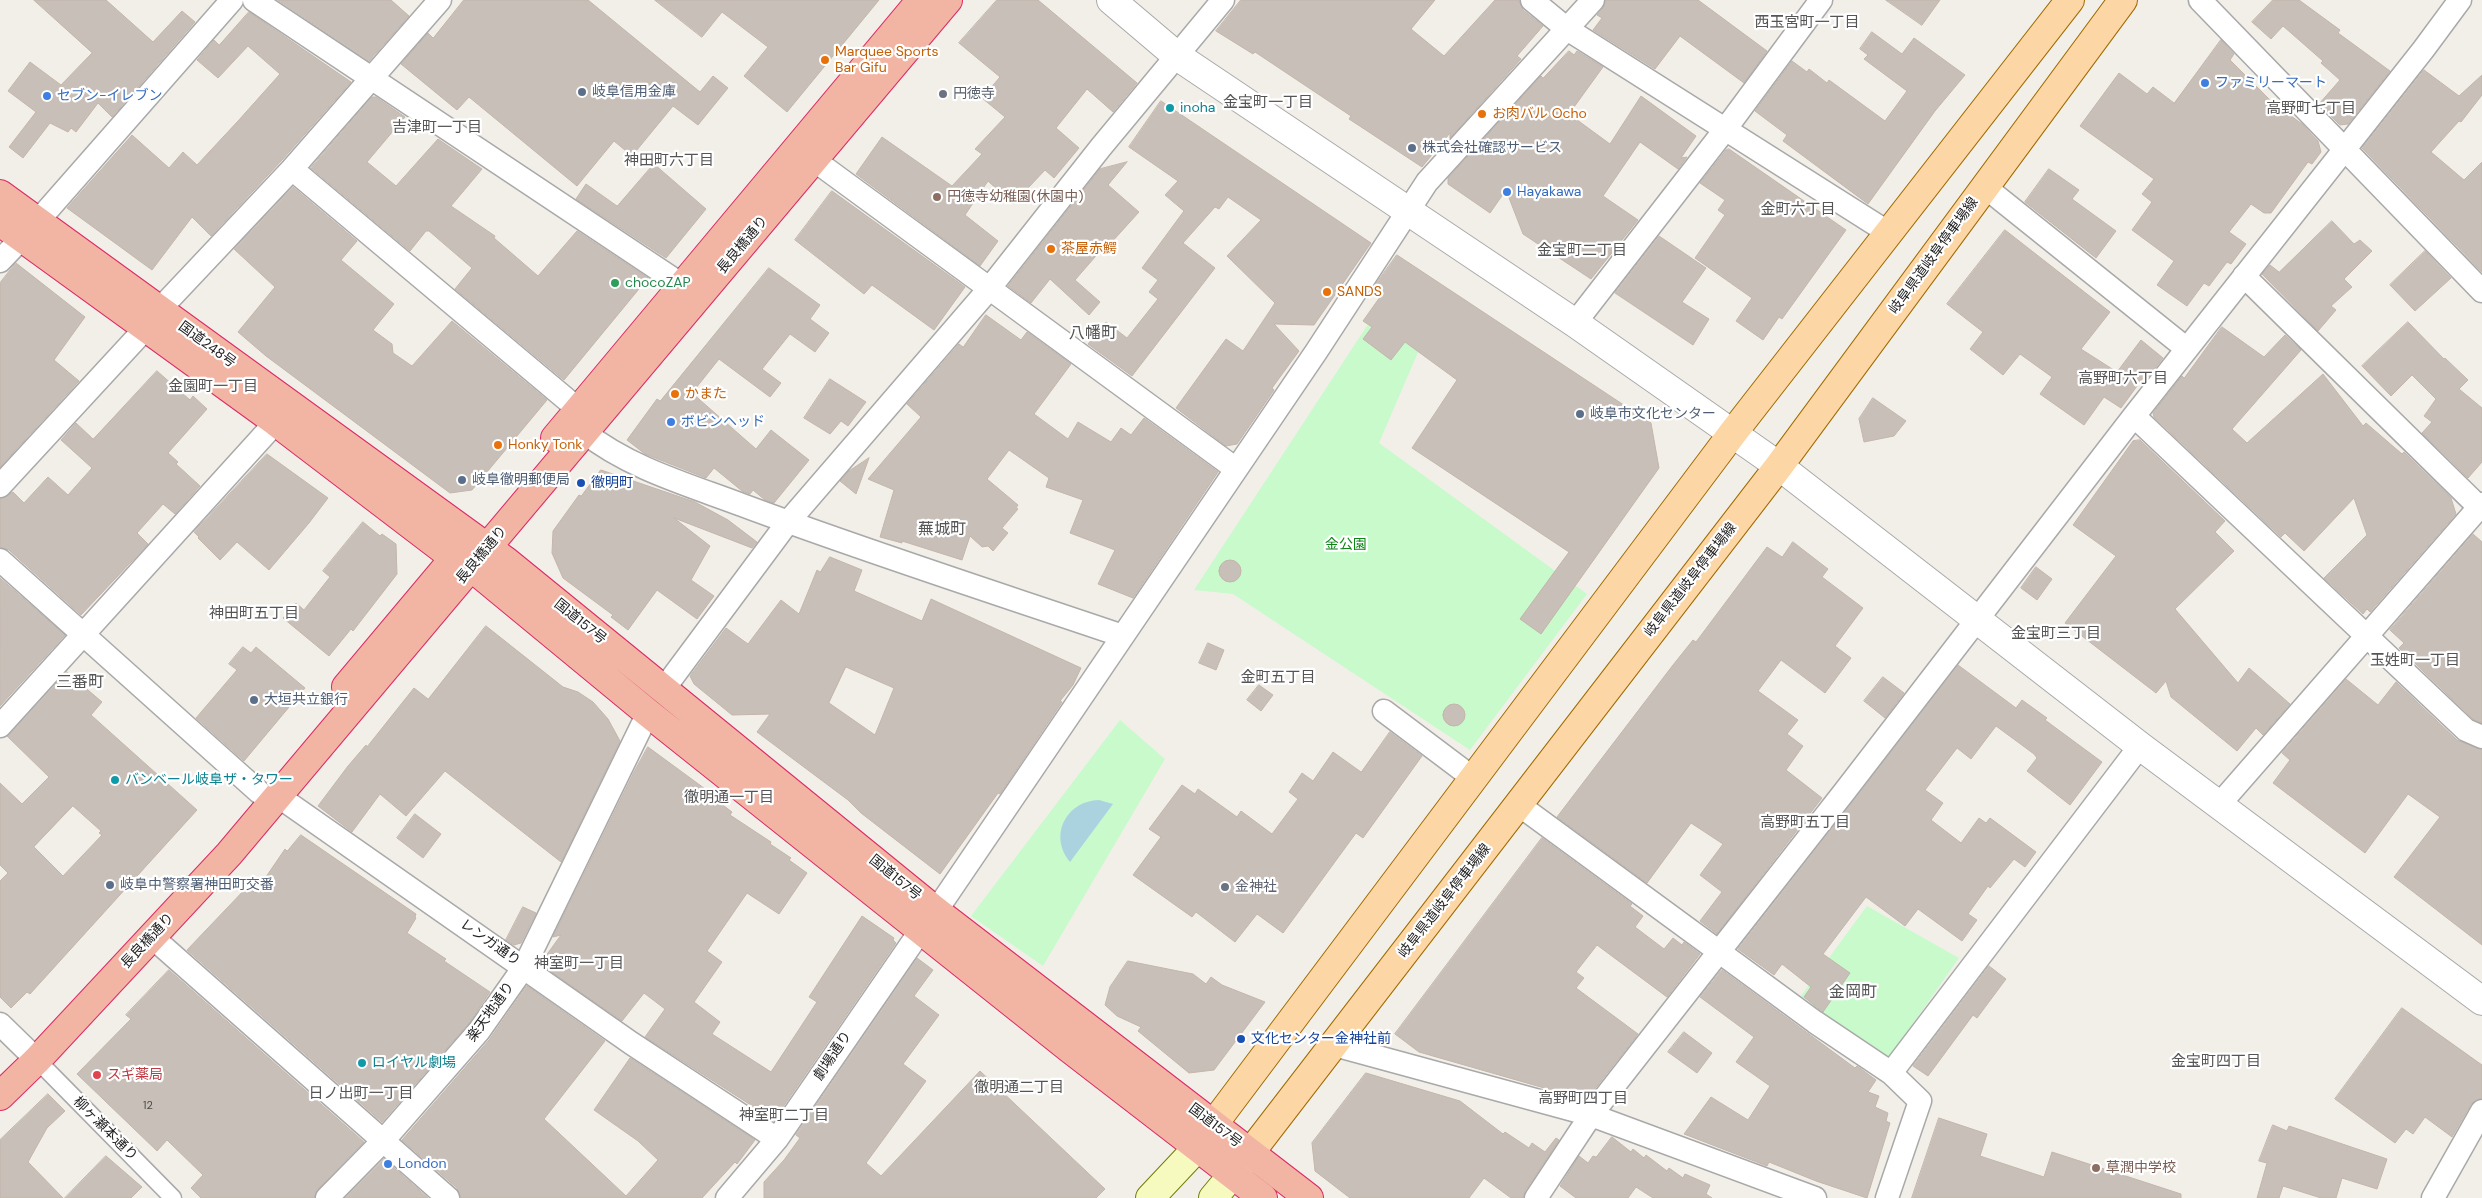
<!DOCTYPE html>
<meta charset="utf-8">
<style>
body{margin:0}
canvas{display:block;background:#f2efe9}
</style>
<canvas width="2482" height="1198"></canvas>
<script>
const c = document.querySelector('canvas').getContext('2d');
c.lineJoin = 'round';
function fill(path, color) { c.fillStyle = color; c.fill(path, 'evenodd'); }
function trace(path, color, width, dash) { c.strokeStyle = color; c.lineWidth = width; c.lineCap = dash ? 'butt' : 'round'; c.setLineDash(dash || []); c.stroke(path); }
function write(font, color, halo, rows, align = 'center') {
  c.font = font + ' "DM Sans","Noto Sans JP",sans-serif'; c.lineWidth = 4.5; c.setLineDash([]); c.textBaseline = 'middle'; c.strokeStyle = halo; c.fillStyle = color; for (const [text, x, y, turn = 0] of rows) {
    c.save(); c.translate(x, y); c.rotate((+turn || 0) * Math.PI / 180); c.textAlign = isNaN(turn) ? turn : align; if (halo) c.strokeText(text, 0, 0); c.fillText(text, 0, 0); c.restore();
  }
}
fill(new Path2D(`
 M1374,315L1419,350L1379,443L1587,594L1470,750L1233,594L1194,590Z
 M1120,720L1165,759L1043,966L971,916Z
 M1867,906L1959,958L1886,1062L1801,996Z`), '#c8facc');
fill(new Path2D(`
 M1099,800L1113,804L1070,862C1048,836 1066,801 1099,800Z`), '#aad3df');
const building = new Path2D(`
 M34,0H106L153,42L182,11L195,22L112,117L98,103L76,132L71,128L68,132L50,123L23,158L9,147L36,112L8,91L30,62L61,85L92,53Z
 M278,0H391L409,16L369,61Z
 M464,0H588L700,92L713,76L728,88L698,125L673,106L632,156L614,141L577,186L469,97L457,110L401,64L428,33L433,38Z
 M655,0H879L787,112L744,76L768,47L722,12L702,37Z
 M997,0H1038L1137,83L1113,112L1087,89L1056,128L1079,148L1054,178L1045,170L1013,204L988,181L965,215L998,241L980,266L856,174L882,137L952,186L982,154L975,149L1005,117L982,98L1000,77L959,43Z
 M1241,0H1435L1411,29L1444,56L1495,0H1519L1523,10L1543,26L1517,56L1521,59L1450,138V133L1422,167L1349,119L1351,116L1255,52L1253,54L1216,31Z
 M1606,0H1698L1767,51L1744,83L1680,36L1655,69L1593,30L1602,18L1597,15L1603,8Z
 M1886,0H1940L1922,25Z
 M2273,0H2299L2340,30L2338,33L2390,71L2348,124L2340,125L2319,104L2340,80L2321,63L2323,61L2283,26L2271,39L2252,22Z
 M249,12L351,82L282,160L211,236L192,217L152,270L67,208L132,135L169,168L183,152L197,165L238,121L280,74L248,46L218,78L197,60L214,40L219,45Z
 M1872,32L1902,54L1914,38L1965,75L1935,111L1868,204L1783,141L1787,135L1755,111L1792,61L1807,72L1809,69L1827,83L1829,80L1885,121L1907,91L1864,59L1868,55L1860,49Z
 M2221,40L2234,54L2230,60L2272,102L2302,124L2318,141L2321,152L2312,164L2308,162L2271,213H2264L2251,204L2229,232L2246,244L2231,264L2227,262L2209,286L2204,283L2187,306L2157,285L2174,261L2132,230L2152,202L2142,194L2154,179L2080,126L2119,73L2147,94L2153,87L2174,103Z
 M1569,51L1574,55L1577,51L1603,67L1569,114L1610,144L1641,96L1696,136L1681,158L1687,157L1678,169L1640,142L1603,196L1638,220L1591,279L1523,234L1506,190L1490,213L1448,184V178L1541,76L1543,78Z
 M2424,70L2459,96L2482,75V95L2461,122L2459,121L2431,152L2464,180L2482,162V272L2362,148Z
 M372,97H376L405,117L367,162L396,186L438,139L482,169L451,206L495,236L494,238L538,276L577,231L648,278L564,380L455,289L472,268L429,231H426L410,251L311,168Z
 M1161,101L1371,243L1314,325L1274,324L1299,351L1272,388L1274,390L1237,444L1226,446L1176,408L1226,339L1243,351L1275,303L1227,256L1261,220L1228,197L1219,209L1215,207L1183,243L1215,268L1132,376L1088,344L1106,322L1127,338L1158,299L1149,292L1158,280L1142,268L1184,211L1165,195L1178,181L1129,147Z
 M1729,149L1846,230L1782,319L1779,317L1763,340L1736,321L1752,298L1695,258L1725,215L1718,210L1725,200L1700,183L1726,150Z
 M1127,162L1108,185L1139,212L1110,244L1108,242L1075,280L1100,302L1089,315L1050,279L1031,303L1008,286L1100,169Z
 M654,164L706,209L666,258L576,199L586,184L617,206Z
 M2049,169L2079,190L2072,199L2116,231L2096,258L2025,202Z
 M293,187L357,241L341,260L394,304L373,330L392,344L393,353L412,366L452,321L547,400L472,490L450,493L266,356L238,332L275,287L234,249Z
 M832,191L965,287L934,330L872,285L864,294L795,240Z
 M2332,221L2354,244L2360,240L2372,251L2344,279L2352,287L2331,306L2336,310L2318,331L2262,274L2270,265L2279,272Z
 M2005,230L2110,312L2081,349L2117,372L2141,340L2163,358L2144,382L2143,378L2121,408L2104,397L2084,425L2040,394L2052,377L2020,354L2003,375L1970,349L1983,332L1947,304Z
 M1659,236L1706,268L1682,302L1709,319L1693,345L1615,293Z
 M2425,251L2451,278L2415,311L2390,285Z
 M1397,255L1651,423L1659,468L1541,634L1520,619L1569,552L1412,448L1457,380L1405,342L1391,360L1363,339L1372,327L1363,321L1380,297L1371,291Z
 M16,263L85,317L54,360L79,381L0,467V283Z
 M769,268L820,305L810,319L829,333L815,352L790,334L762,369L781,383L770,397L719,359L692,393L756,449L771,430L809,460L774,503L765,500L753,490L750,494L742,491L714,468L706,478L645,454L627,440L657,399L660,401Z
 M986,315L1021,340L1027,332L1071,364L1034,414L1068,439L1078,422L1111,442L1121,428L1131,435L1144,418L1218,472L1133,598L1098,584L1115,550L1070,533L1083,500L1046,487L1049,478L1009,450L987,479L1018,505L1016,508L1018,509L1002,528L1008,533L993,551L988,546L982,547L970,536L962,560L902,541V543L880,537L894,490L868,479L921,417L907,404L959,344L963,347Z
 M2408,322L2444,359L2445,358L2468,380L2459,389L2482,408V462L2468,478L2422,433L2432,422L2424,416L2436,399L2412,375L2391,396L2362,366Z
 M2222,327L2264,357L2285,335L2301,350L2232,429L2247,443L2323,374L2363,426L2366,423L2402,454L2404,452L2451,498L2456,514L2370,612L2367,609L2363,614L2324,578L2367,535L2354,498L2304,551L2285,533L2281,537L2154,417L2153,413L2182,376L2184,378Z
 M157,371L190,400L193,396L207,409L168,453L178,462L176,464L200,486L175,514L163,504L137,533L148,544L81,615L9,550L0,547V499L13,492L24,503L48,477L68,495L92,468L61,440L76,423L93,439Z
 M830,379L866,402L848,426L841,421L830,434L804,418Z
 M1873,398L1906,421L1894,436L1864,442L1859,419Z
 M2140,440L2225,521L2215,532L2234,551L2175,609L2238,683L2249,668L2290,704L2263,735L2256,728L2237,751L2171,697L2166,681L2156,693L2065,623L2116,556L2073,525L2133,441Z
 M267,454L328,498L309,523L269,570L237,542L220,560L198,538L199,537L194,532Z
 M869,458L856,494L840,481L849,471Z
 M601,470L695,502L728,520L757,542L752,548L674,518L710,546L691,580L714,596L697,619L657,590L628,630L611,617L613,615L563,578L552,553L553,531L579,495L581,496Z
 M363,522L380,536L382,534L396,544L397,574L353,631L351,629L329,656L283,618L296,603L304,610L330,577L323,571Z
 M2473,534L2482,542V723L2473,719L2399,648L2404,643L2390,630Z
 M1793,542L1828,569L1822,577L1863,608L1835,646L1851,658L1825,693L1781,660L1758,691L1798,720L1787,734L1803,746L1786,770L1822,798L1717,934L1700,921L1722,892L1700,875L1723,844L1691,823L1647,883L1557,817L1673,665L1693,640L1696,642L1767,547L1782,557Z
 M830,557L862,570L854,591L922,621L931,599L1081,668L1073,685L1060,701L1062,702L1000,794L998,793L940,874L861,813L848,800L757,732L770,714L732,715L694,684L690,676L726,628L748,644L781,600L799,614L817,570L820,572ZM846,667L894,688L875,735L829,703Z
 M1219 571a11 11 0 1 1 22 0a11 11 0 1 1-22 0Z
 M2036,567L2052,579L2037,600L2021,588Z
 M0,578L65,635L0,706Z
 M486,626L563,687L578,692L593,702L608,719L620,741L561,862L445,771L406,816L380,794L352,832L318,806L348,766L366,745L367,747L414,688L428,699Z
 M1208,643L1224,650L1216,670L1199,663Z
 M243,647L251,653L256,647L305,688L244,761L196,718L237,670L229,664Z
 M1958,665L2016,708L2022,700L2047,718L2045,720L2102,762L2070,805L2027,771L2037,758L2034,754L1996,726L1971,759L1957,748L1925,790L1943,803L1931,820L1961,843L1979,818L1986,823L1990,818L2036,852L2025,867L2014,859L1990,888L1988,886L1968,914L1977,920L1962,941L1918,909L1905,926L1866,897L1823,954L1850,973L1823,1012L1804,997L1811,987L1782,964L1774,975L1738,949Z
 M67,672L102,702L91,715L197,810L30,994L27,992L11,1008L0,997V881L8,873L0,865V783L22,804L49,777L7,736ZM73,806L101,831L99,833L102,835L63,876L34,847Z
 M1883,677L1904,693L1885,718L1864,701Z
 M2346,679L2378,705L2396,682L2457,740L2482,750V945L2394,877L2440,817L2408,794L2365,853L2273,783L2290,760L2282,753Z
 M1259,685L1273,695L1261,711L1247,700Z
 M1443 715a11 11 0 1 1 22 0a11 11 0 1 1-22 0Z
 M1390,732L1422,756L1363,838L1356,833L1283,933L1257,914L1235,942L1196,912L1192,917L1133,875L1161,837L1149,829L1182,785L1195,794L1198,789L1237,817L1241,811L1272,834L1298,799L1289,792L1302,773L1313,781L1333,752L1361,772Z
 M648,747L712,794L711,796L732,812L730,815L771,842L770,844L791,858L789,860L807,873L779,914L747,893L707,951L722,962L694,1002L720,1022L712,1034L771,1072L817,1002L809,997L862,916L894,938L893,940L896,943L774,1120L645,1037L665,1009L644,993L622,1021L540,964L561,935L553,937L634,772Z
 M415,814L441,834L423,858L397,838Z
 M301,835L416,914L415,917L416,918L407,933L446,959L444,961L490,992L469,1023L382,1122L187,950L248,886L255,893L285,849L287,851Z
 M1542,838L1632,904L1630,906L1643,916L1635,927L1664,949L1673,938L1682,945L1684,942L1700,954L1667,997L1597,945L1576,972L1584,978L1576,988L1638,1034L1586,1100L1419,1052L1395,1034Z
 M523,907L536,913L521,943L514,945L506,940Z
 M917,958L933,970L914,996L939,1015L903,1064L926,1081L866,1163L881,1176L980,1071L1105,1189L1096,1198H764V1182L784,1160L800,1138L796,1135Z
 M1128,961L1193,974L1206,984L1211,977L1222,985L1265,1002L1214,1070L1189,1073L1138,1031L1141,1027L1117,1016L1105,1005L1110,987Z
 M1989,966L2006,979L1977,1018L1973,1015L1928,1076L1913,1066Z
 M169,970L364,1142L318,1189L314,1198H201L191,1188L203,1175L167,1140L157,1151L77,1074L131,1019L126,1015Z
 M1722,970L1855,1068L1857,1066L1876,1080L1868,1092L1879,1096L1875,1107L1888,1113L1886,1121L1890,1123L1867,1198L1816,1181L1769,1162L1767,1166L1684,1134L1711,1097L1748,1120L1770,1086L1736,1062L1754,1037L1700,997Z
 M527,986L605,1041L544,1119L626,1196L658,1160L638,1141L594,1110L630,1058L755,1140L737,1164L735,1162L702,1198H461L457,1188L402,1140L489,1040Z
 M2402,1008L2482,1065V1098L2471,1104L2452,1137L2425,1117L2413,1134L2406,1129L2395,1143L2335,1099Z
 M1684,1032L1712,1053L1697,1073L1668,1052Z
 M1366,1073L1460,1101L1503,1134L1505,1132L1529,1148L1532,1143L1545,1152L1556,1138L1559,1140L1525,1191L1523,1198H1511L1484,1178L1469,1198H1350L1315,1171L1312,1143Z
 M48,1094L65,1111L47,1128L28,1162L63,1198H0V1140Z
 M1939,1118L1987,1134L1980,1156L2044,1177L2052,1152L2181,1194V1198H1912Z
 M2273,1125L2287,1131L2289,1126L2387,1159L2377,1189L2342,1178L2336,1198H2321L2283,1186L2279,1198H2257L2267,1163L2259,1161Z
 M1612,1137L1631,1152L1633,1149L1644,1158L1646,1155L1667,1171L1669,1168L1683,1178L1685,1174L1710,1185L1706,1194L1712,1198H1653L1636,1187L1628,1198H1576L1560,1186L1579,1156L1588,1163L1593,1156L1596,1157Z
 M106,1156L142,1187L131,1198H65Z
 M384,1159L428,1198H345Z`);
fill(building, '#c7bfb8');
trace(building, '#c4b6ab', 1);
const pedestrian = new Path2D(`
 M37,1060L173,1198`);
const minor = new Path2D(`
 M254,0L682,285
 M1532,0L1567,29L1889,233
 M2200,0L2482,291
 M814,160L1236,469
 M292,169L578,409
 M1985,187L2187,349
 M37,222L232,0
 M0,261L22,238
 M2244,276L2482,510
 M159,310L292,169L440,0
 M1575,323L1724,131L1821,0
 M2134,416L2466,730L2482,737
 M584,432C629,468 689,485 742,505C868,552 996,593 1123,636
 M0,486L145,329
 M0,560L259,792
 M663,690L788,522L989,289L1101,147L1223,0
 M1384,711L1473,778
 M0,726L276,422
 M278,796L631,1043L777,1139
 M1519,805L1815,1022L1891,1073L1920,1101L1887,1198
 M2218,806L2482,504
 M152,937L448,1198
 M0,1024L37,1060
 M1334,1045L1591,1115L1815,1198
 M1891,1073L2140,746
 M327,1198L383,1141L479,1031L524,967L648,713
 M727,1198L777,1139L921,930L936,911L1316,352L1427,182L1593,0
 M1536,1198L1591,1115L1845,791L2134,416L2423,50L2460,0
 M2433,1198L2482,1111`);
const tertiary = new Path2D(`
 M1111,0L1177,56L1575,323L1779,466L2140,746L2482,1001`);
const secondary = new Path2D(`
 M1150,1198L1197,1148L1211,1128
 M1213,1198L1248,1156`);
const primary = new Path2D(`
 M1213,1125L1732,434L2070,0
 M1250,1153L1779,466L2123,0`);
const trunk = new Path2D(`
 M0,194L506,561L936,911L1309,1198
 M0,222L276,422L453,557L471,567L648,713L1070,1049L1263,1198
 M555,438L921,0
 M346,687L466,544
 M0,1096L37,1060L229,854L948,0`);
trace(pedestrian, '#a9a9a9', 19);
trace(minor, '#a9a9a9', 25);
trace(tertiary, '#a9a9a9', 30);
trace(secondary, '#707d05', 30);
trace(primary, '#a06b00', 30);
trace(trunk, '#dc2a67', 30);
trace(pedestrian, '#fff', 16);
trace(minor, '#fff', 22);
trace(tertiary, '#fff', 28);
trace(secondary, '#f7fabf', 28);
trace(primary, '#fcd6a4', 28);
trace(trunk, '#f2b4a3', 28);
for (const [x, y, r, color] of [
 [825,60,5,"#e8710a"],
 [2205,83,5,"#3f7fe0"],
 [582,92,5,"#5c6f8a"],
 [943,94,5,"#6b7280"],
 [47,96,5,"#3f7fe0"],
 [1170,108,5,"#0f9aa8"],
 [1482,114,5,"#e8710a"],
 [1412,148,5,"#5c6f8a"],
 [1507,192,5,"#3f7fe0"],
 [937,197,5,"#8d6e63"],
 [1051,249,5,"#e8710a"],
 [615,283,5,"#2e9e5b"],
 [1327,292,5,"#e8710a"],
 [675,394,5,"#e8710a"],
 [1580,414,5,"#5c6f8a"],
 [671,422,5,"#3f7fe0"],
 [498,445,5,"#e8710a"],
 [462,480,5,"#5c6f8a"],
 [581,483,5,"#1a4fb4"],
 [254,700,5,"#5c6f8a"],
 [115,780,5,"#0f9aa8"],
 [110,885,5,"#5c6f8a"],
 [1225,887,5,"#6b7280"],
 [1241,1039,5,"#1a4fb4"],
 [362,1063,5,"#0f9aa8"],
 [97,1075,5,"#e0444e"],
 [388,1164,5,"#3f7fe0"],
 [2096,1168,5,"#8d6e63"]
]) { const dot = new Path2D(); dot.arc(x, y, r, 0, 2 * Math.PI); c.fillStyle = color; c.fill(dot); trace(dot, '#fff', 2); }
write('11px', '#4b4948', null, [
 ["12",148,1106]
]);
write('14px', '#c56008', '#fff', [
 ["Marquee Sports",835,52],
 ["Bar Gifu",835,68],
 ["お肉バル Ocho",1492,114],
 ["茶屋赤鰐",1061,249],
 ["SANDS",1337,292],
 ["かまた",685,394],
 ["Honky Tonk",508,445]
], 'left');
write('14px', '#366cbe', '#fff', [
 ["ファミリーマート",2215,83],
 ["セブン-イレブン",57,96],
 ["Hayakawa",1517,192],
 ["ボビンヘッド",681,422],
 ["London",398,1164]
], 'left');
write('14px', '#4e5e75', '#fff', [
 ["岐阜信用金庫",592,92],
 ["株式会社確認サービス",1422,148],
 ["岐阜市文化センター",1590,414],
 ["岐阜徹明郵便局",472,480],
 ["大垣共立銀行",264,700],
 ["岐阜中警察署神田町交番",120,885]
], 'left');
write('14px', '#5b616d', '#fff', [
 ["円徳寺",953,94],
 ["金神社",1235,887]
], 'left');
write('14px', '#0d838f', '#fff', [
 ["inoha",1180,108],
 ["バンベール岐阜ザ・タワー",125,780],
 ["ロイヤル劇場",372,1063]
], 'left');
write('14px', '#785e54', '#fff', [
 ["円徳寺幼稚園(休園中)",947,197],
 ["草潤中学校",2106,1168]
], 'left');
write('14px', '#222', '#fff', [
 ["長良橋通り",743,245,-50],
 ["岐阜県道岐阜停車場線",1934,256,-54],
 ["国道248号",207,345,36],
 ["長良橋通り",482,555,-50],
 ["岐阜県道岐阜停車場線",1691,580,-52],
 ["国道157号",580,622,39],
 ["国道157号",895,878,39],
 ["岐阜県道岐阜停車場線",1445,901,-52],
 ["長良橋通り",148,941,-47],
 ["レンガ通り",490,943,35],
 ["楽天地通り",491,1012,-54],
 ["劇場通り",833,1056,-56],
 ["国道157号",1215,1126,37],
 ["柳ヶ瀬本通り",105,1129,45]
]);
write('14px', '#27864d', '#fff', [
 ["chocoZAP",625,283]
], 'left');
write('14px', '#164399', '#fff', [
 ["徹明町",591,483],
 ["文化センター金神社前",1251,1039]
], 'left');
write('14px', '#0c8416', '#fff', [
 ["金公園",1346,545]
]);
write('14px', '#be3a42', '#fff', [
 ["スギ薬局",107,1075]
], 'left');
write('15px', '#555', '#fff', [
 ["西玉宮町一丁目",1807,23],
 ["金宝町一丁目",1268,103],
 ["高野町七丁目",2311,109],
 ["吉津町一丁目",437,128],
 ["神田町六丁目",669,161],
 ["金町六丁目",1798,210],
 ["金宝町二丁目",1582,251],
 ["高野町六丁目",2123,379],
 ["金園町一丁目",213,387],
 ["神田町五丁目",254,614],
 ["金宝町三丁目",2056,634],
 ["玉姓町一丁目",2415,661],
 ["金町五丁目",1278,678],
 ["徹明通一丁目",729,798],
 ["高野町五丁目",1805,823],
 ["神室町一丁目",579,964],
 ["金宝町四丁目",2216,1062],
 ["徹明通二丁目",1019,1088],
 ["日ノ出町一丁目",361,1094],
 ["高野町四丁目",1583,1099],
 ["神室町二丁目",784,1116]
]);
write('16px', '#555', '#fff', [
 ["八幡町",1093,334],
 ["蕪城町",942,530],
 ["三番町",80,683],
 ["金岡町",1853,993]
]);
</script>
